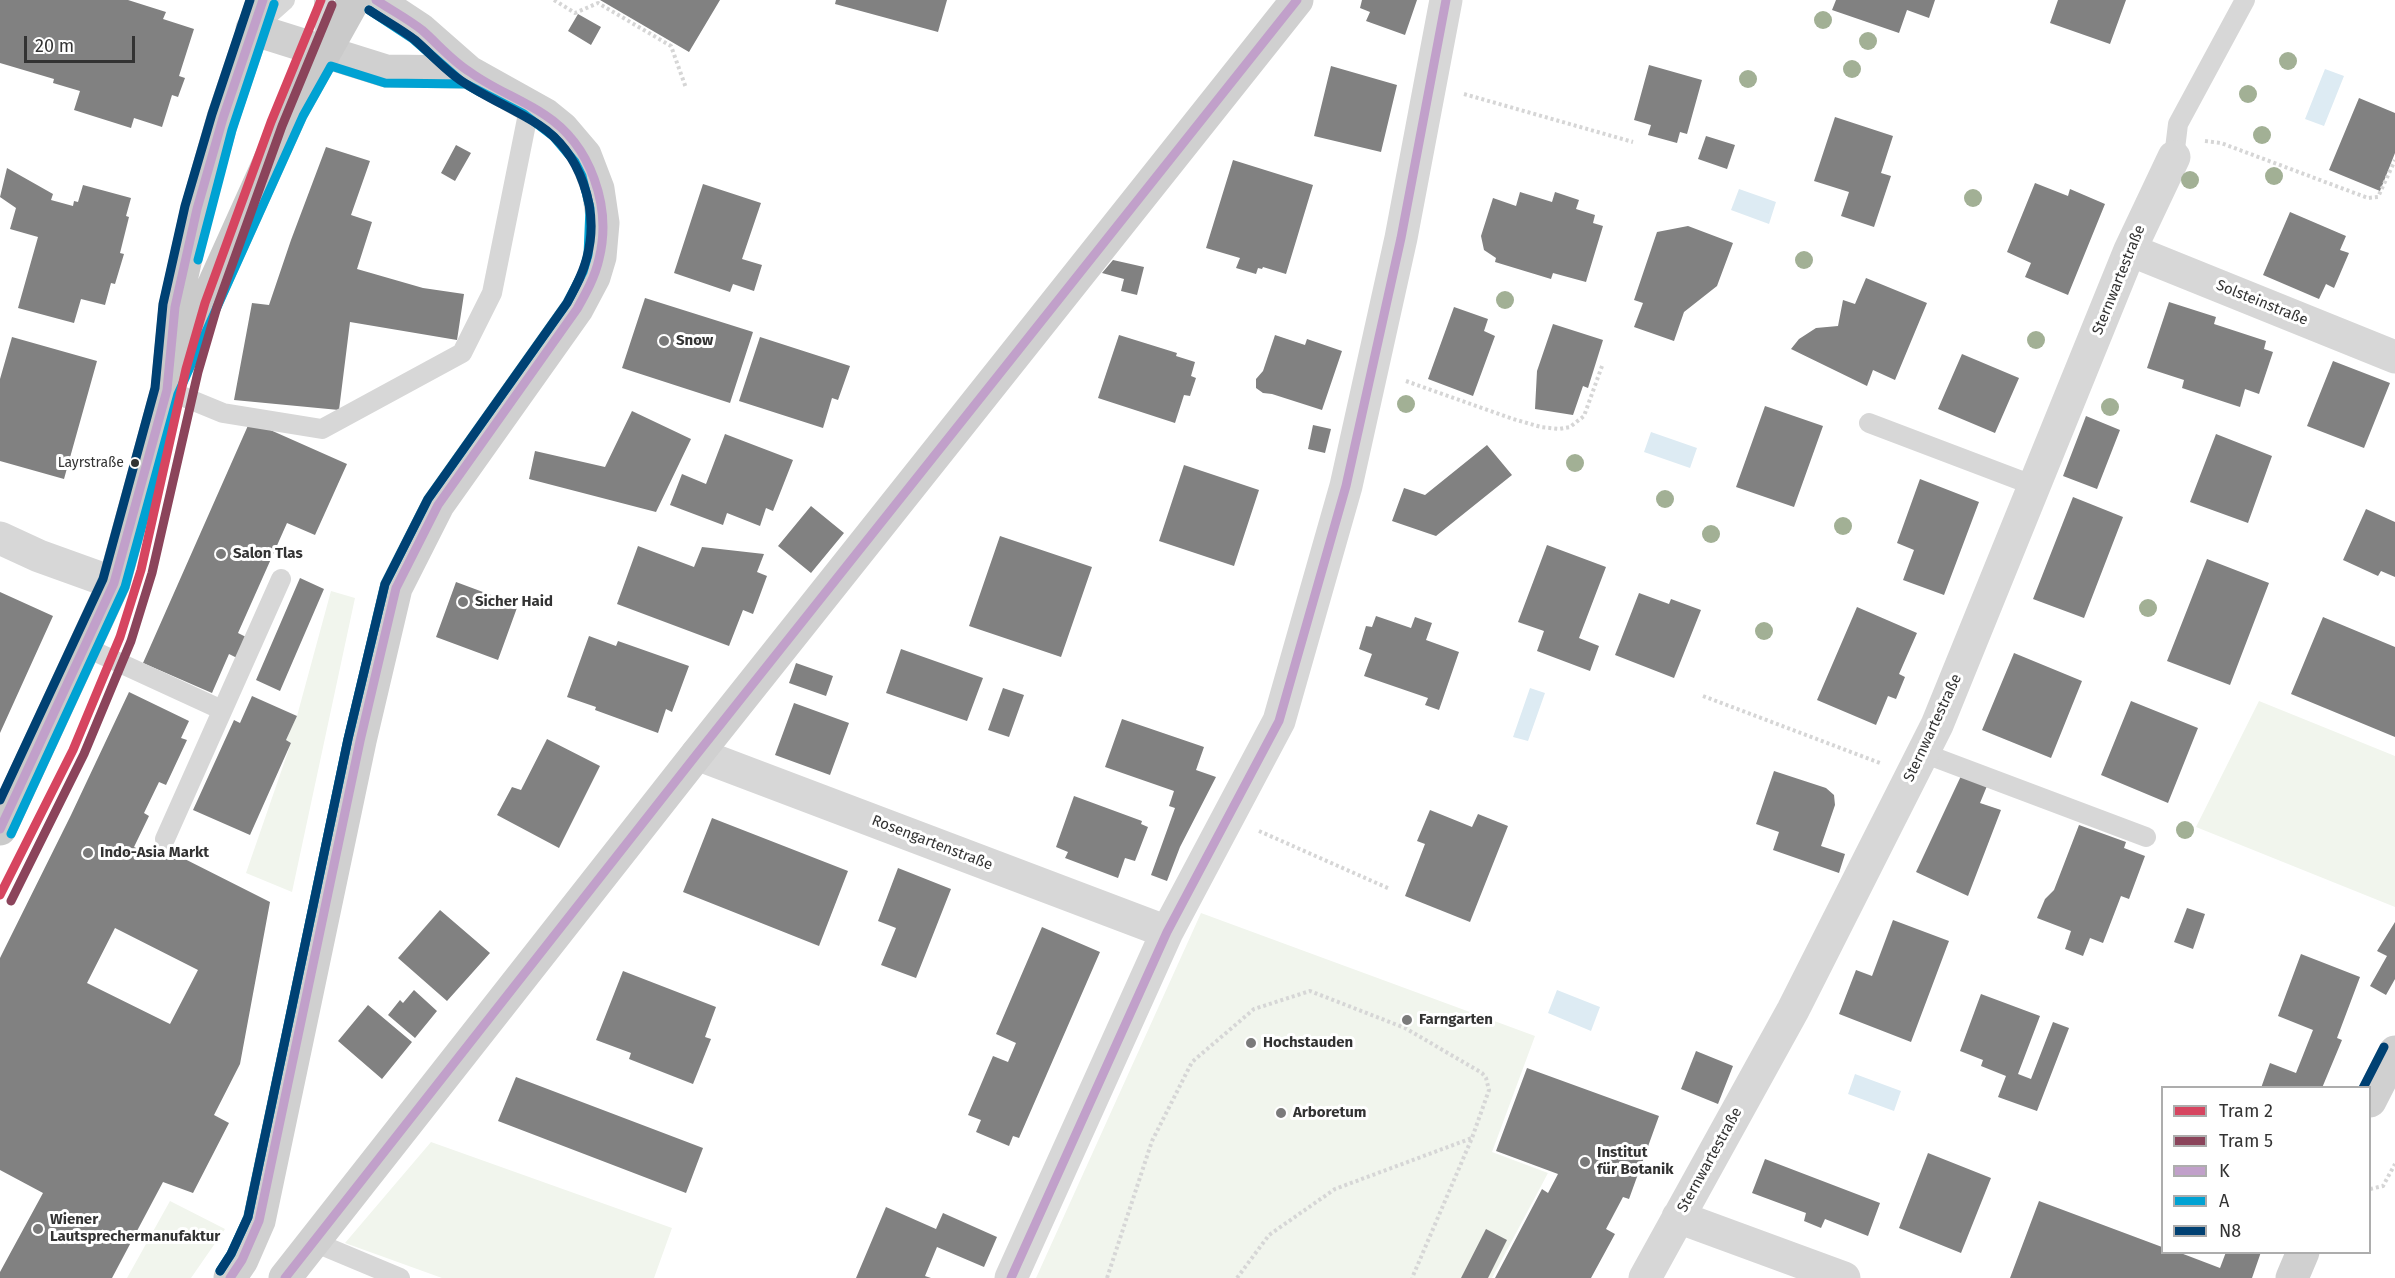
<!DOCTYPE html>
<meta charset="utf-8">
<style>
body{margin:0}
#map{position:relative;width:2395px;height:1278px;overflow:hidden;background:#fff;font-family:"Fira Sans",sans-serif}
canvas{display:block}
.legend{position:absolute;left:2161px;top:1086px;width:210px;height:168px;box-sizing:border-box;background:#fff;border:2px solid #adadad;margin:0;padding:8px 10px;list-style:none;font-size:18px;color:#333}
.legend li{display:flex;align-items:center;gap:12px;height:30px}
.legend b{width:30px;border:2px solid #adadad}
.scale{position:absolute;left:24px;top:36px;width:111px;height:27px;box-sizing:border-box;border:3px solid #333;border-top:0;padding-left:8px;font-size:18px;line-height:21px;white-space:nowrap;color:#333;-webkit-text-stroke:4px #fff;paint-order:stroke}
</style>
<div id="map">
<canvas width="2395" height="1278"></canvas>
<ul class="legend">
<li><b style="height:8px;background:#d64560"></b>Tram 2</li>
<li><b style="height:8px;background:#8b445b"></b>Tram 5</li>
<li><b style="height:8px;background:#c1a0ca"></b>K</li>
<li><b style="height:8px;background:#00a2d3"></b>A</li>
<li><b style="height:8px;background:#004173"></b>N8</li>
</ul>
<div class="scale">20 m</div>
</div>
<script>
const c = document.querySelector('canvas').getContext('2d');
c.lineJoin = 'round';
function fill(path, color) { c.fillStyle = color; c.fill(path, 'evenodd'); }
function trace(path, color, width, dash) { c.strokeStyle = color; c.lineWidth = width; c.lineCap = dash ? 'butt' : 'round'; c.setLineDash(dash || []); c.stroke(path); }
function write(font, color, halo, rows, align = 'center') {
  c.font = font + ' "Fira Sans",sans-serif'; c.lineWidth = 6; c.setLineDash([]); c.textBaseline = 'middle'; c.strokeStyle = halo; c.fillStyle = color; for (const [text, x, y, turn = 0] of rows) {
    c.save(); c.translate(x, y); c.rotate((+turn || 0) * Math.PI / 180); c.textAlign = isNaN(turn) ? turn : align; if (halo) c.strokeText(text, 0, 0); c.fillText(text, 0, 0); c.restore();
  }
}
fill(new Path2D(`
 M331,591L355,598L292,892L246,873L291,743L286,740L297,716Z
 M2259,701L2395,756V907L2196,827Z
 M1201,913L1535,1036L1492,1152L1548,1173L1492,1278H1036Z
 M431,1142L672,1228L654,1278H442L345,1243Z
 M170,1201L225,1229L191,1278H127Z`), '#f1f5ed');
fill(new Path2D(`
 M2325,69L2344,76L2324,126L2305,119Z
 M1739,189L1776,202L1769,224L1731,210Z
 M1651,432L1697,448L1690,468L1644,452Z
 M1530,688L1545,693L1528,741L1513,737Z
 M1557,990L1600,1007L1591,1031L1548,1013Z
 M1855,1074L1901,1091L1894,1111L1848,1094Z`), '#ddebf3');
fill(new Path2D(`
 M0,0H128L166,12L163,19L194,29L179,76L185,78L178,97L172,95L162,127L134,118L131,128L74,110L80,91L53,83L54,79L0,63Z
 M600,0H720L689,52Z
 M836,0H947L938,32L835,4Z
 M1362,0H1417L1405,35L1366,21L1370,12L1360,8Z
 M1836,0H1935L1929,18L1907,10L1899,33L1832,10Z
 M2058,0H2126L2110,44L2050,23Z
 M578,14L601,27L591,45L568,31Z
 M1649,65L1702,80L1687,134L1680,132L1677,143L1648,135L1651,125L1634,120Z
 M1331,66L1397,85L1381,152L1314,136Z
 M2359,98L2395,113V153L2380,191L2329,170Z
 M1835,117L1893,136L1881,173L1891,176L1874,227L1841,216L1849,192L1814,181Z
 M1706,136L1735,145L1727,169L1698,159Z
 M456,145L471,153L455,181L441,173Z
 M326,147L370,161L351,215L372,222L357,269L423,288L464,294L457,340L350,322L339,410L234,400L252,303L269,305L291,240Z
 M1233,160L1313,185L1286,274L1263,267L1262,269L1258,268L1256,274L1236,268L1240,258L1206,248Z
 M7,168L53,194L51,200L73,206L74,201L78,202L83,185L131,198L126,216L129,217L120,253L124,254L115,284L111,283L105,305L81,299L74,323L18,308L38,237L10,229L16,208L0,197Z
 M2035,183L2068,196L2070,189L2105,204L2068,295L2025,277L2031,263L2007,252Z
 M703,184L761,203L742,259L762,265L754,291L733,284L730,292L674,273Z
 M1520,192L1552,202L1555,192L1579,200L1576,209L1595,215L1593,223L1603,226L1586,282L1553,273L1551,279L1495,262L1496,258L1484,250L1481,236L1493,198L1516,206Z
 M2290,212L2346,236L2340,250L2349,253L2334,288L2326,284L2319,299L2263,275Z
 M1688,226L1733,243L1717,286L1684,312L1674,341L1634,327L1643,303L1634,300L1657,232Z
 M1113,260L1144,267L1137,295L1121,291L1124,279L1102,273Z
 M1866,278L1927,303L1895,380L1873,370L1867,386L1791,349L1799,339L1816,328L1838,326L1843,300L1855,304Z
 M645,298L753,332L730,403L622,368Z
 M2169,302L2216,317L2214,324L2266,341L2264,349L2273,352L2259,394L2245,389L2240,407L2182,388L2184,380L2147,368Z
 M1454,307L1488,319L1484,331L1495,336L1473,396L1428,379Z
 M1553,324L1603,340L1588,388L1583,386L1573,415L1535,409L1537,371Z
 M1119,335L1177,353L1176,356L1195,362L1191,376L1196,378L1190,396L1184,395L1175,423L1098,398Z
 M1275,335L1305,345L1307,339L1342,351L1322,410L1272,394L1263,393L1256,388V379L1263,371Z
 M12,337L97,361L64,479L0,461V379Z
 M760,337L850,366L838,400L832,398L823,428L739,401Z
 M1962,354L2019,378L1995,433L1938,409Z
 M2333,361L2390,383L2364,448L2307,426Z
 M1765,406L1823,426L1794,507L1736,487Z
 M632,411L691,439L656,512L529,479L535,451L605,467Z
 M2086,416L2120,430L2097,489L2063,476Z
 M250,421L347,464L315,535L287,523L238,633L246,637L237,658L229,654L212,693L143,663Z
 M1313,425L1331,429L1325,453L1308,449Z
 M725,434L793,460L773,511L766,508L760,526L727,513L723,525L670,505L682,474L706,484Z
 M2216,434L2272,456L2248,523L2190,502Z
 M1487,445L1512,475L1436,536L1392,521L1404,488L1425,495Z
 M1184,465L1259,490L1234,566L1159,541Z
 M1920,479L1979,502L1944,595L1903,580L1914,550L1897,543Z
 M2073,497L2123,517L2084,618L2033,599Z
 M811,506L844,533L811,573L778,546Z
 M2366,509L2395,522V577L2381,571L2378,576L2343,560Z
 M1000,536L1092,567L1061,657L969,626Z
 M1547,545L1606,567L1579,638L1599,646L1590,671L1537,651L1544,631L1518,622Z
 M638,546L694,567L702,547L764,554L757,572L767,576L753,614L743,610L729,646L617,604Z
 M2207,559L2269,583L2230,685L2167,661Z
 M300,578L324,589L280,691L256,680Z
 M456,582L518,605L498,660L436,637Z
 M0,592L53,616L0,733Z
 M1639,593L1669,604L1671,599L1701,610L1674,678L1615,655Z
 M1857,607L1917,633L1899,674L1905,677L1896,699L1888,696L1876,725L1817,700Z
 M1376,616L1411,628L1415,617L1432,623L1426,640L1459,652L1439,710L1425,705L1428,698L1364,676L1372,654L1359,649L1366,626L1372,627Z
 M2323,617L2395,647V737L2291,694Z
 M589,636L616,646L618,641L689,666L672,712L666,709L658,733L595,710L596,707L567,697Z
 M901,649L983,678L967,721L886,693Z
 M2014,653L2082,681L2051,758L1982,730Z
 M796,663L833,676L826,696L789,683Z
 M1003,688L1024,695L1009,737L988,730Z
 M129,692L189,721L181,738L187,740L166,785L159,782L144,813L149,816L134,847L151,855L157,845L270,902L240,1064L214,1115L229,1123L193,1193L163,1182L112,1278H0V1272L43,1193L0,1170V958L71,815ZM115,928L198,970L170,1024L87,983Z
 M252,696L297,716L286,740L291,743L250,835L193,810L234,720L240,723Z
 M2131,701L2198,728L2168,803L2101,775Z
 M794,703L849,723L830,775L775,755Z
 M1122,719L1204,747L1196,770L1216,777L1180,847L1167,881L1151,875L1175,808L1169,806L1174,791L1105,767Z
 M547,739L600,766L559,848L497,815L512,787L521,790Z
 M1774,771L1826,788L1834,795L1835,805L1821,846L1845,854L1839,873L1773,850L1779,832L1756,824Z
 M1961,776L1987,786L1980,803L2001,810L1968,896L1916,872Z
 M1074,796L1142,821L1141,824L1148,827L1135,861L1125,858L1118,878L1065,858L1068,852L1056,847Z
 M1430,810L1472,827L1478,814L1508,826L1470,922L1405,896L1425,844L1417,841Z
 M712,818L848,871L819,946L683,892Z
 M2079,825L2126,842L2124,848L2145,856L2129,899L2121,896L2103,943L2090,938L2083,956L2065,949L2071,931L2037,918L2045,899L2054,890Z
 M898,868L951,889L916,978L881,965L896,928L878,921Z
 M2187,908L2205,914L2193,949L2174,942Z
 M440,910L490,953L447,1001L398,958Z
 M1893,920L1949,941L1911,1042L1839,1014L1856,970L1872,976Z
 M2395,922V979L2386,995L2370,986L2387,956L2377,951Z
 M1042,927L1100,952L1019,1138L1013,1136L1009,1146L976,1132L981,1120L968,1115L993,1056L1008,1062L1016,1043L996,1034Z
 M2301,954L2360,977L2337,1038L2342,1040L2322,1088H2261L2270,1063L2296,1073L2313,1030L2278,1016Z
 M623,971L716,1007L705,1037L711,1039L693,1084L629,1059L631,1053L596,1040Z
 M414,990L437,1011L415,1038L388,1015L400,1000L403,1003Z
 M1981,994L2040,1016L2018,1074L2031,1079L2053,1022L2069,1028L2037,1111L1998,1097L2006,1076L1981,1066L1983,1060L1960,1051Z
 M368,1005L412,1042L382,1079L338,1041Z
 M1696,1051L1733,1066L1718,1104L1681,1089Z
 M1527,1068L1659,1116L1629,1199L1623,1197L1606,1229L1615,1234L1591,1278H1495L1542,1189L1548,1193L1558,1174L1496,1151Z
 M516,1077L703,1148L686,1193L498,1121Z
 M1928,1153L1991,1178L1961,1253L1899,1228Z
 M1765,1159L1880,1203L1868,1236L1825,1219L1821,1228L1804,1221L1806,1213L1752,1193Z
 M2039,1201L2162,1247V1252H2178L2220,1268L2226,1252H2261L2252,1278H2010Z
 M886,1207L936,1229L943,1213L997,1237L984,1267L937,1247L925,1276L931,1278H856Z
 M1486,1229L1507,1240L1488,1278H1461Z`), '#818181');
trace(new Path2D(`
 M554,0L575,13L598,3L671,46L686,88
 M1464,94L1633,142
 M2205,141L2221,143L2368,198L2378,197L2395,160
 M1406,381L1513,419L1541,427L1559,429L1570,427L1584,416L1602,366
 M1703,696L1880,763
 M1259,831L1390,889
 M2370,1189L2383,1186L2395,1164
 M1107,1278L1152,1141L1192,1062L1254,1009L1310,991L1405,1028L1482,1073L1486,1078L1489,1090L1472,1138L1412,1278
 M1237,1278L1269,1235L1335,1189L1472,1138`), '#d6d6d6', 4, [3, 3]);
trace(new Path2D(`
 M324,0L325,43
 M258,24L285,0
 M2174,157L2178,124L2245,0
 M167,390L223,413L322,429L462,353L492,293L530,104
 M1869,423L2035,486
 M85,647L222,710
 M1923,753L2146,837
 M165,839L281,579
 M314,1242L400,1278`), '#d7d7d7', 20);
trace(new Path2D(`
 M2130,250L2395,357
 M0,538L39,556L114,583
 M697,754L1167,932
 M1678,1217L1844,1278
 M1011,1278L1167,932L1279,721L1346,486L1401,238L1446,0
 M1645,1278L1793,1010L1937,725L2130,250L2174,157`), '#d7d7d7', 33);
trace(new Path2D(`
 M252,29L386,71L469,72
 M2370,1101L2395,1052
 M230,1278L242,1260L259,1221L360,741L396,588L438,505L577,309L594,277L600,257L603,223L598,189L585,155L562,128L546,115L469,72L420,29L376,0
 M285,1278L697,754L1297,0
 M2292,1278L2303,1252`), '#d0d0d0', 33);
trace(new Path2D(`
 M178,364L292,111L354,0
 M0,829L114,583L167,390L175,307L197,209L223,118L263,0`), '#cacaca', 33);
trace(new Path2D(`
 M0,829L114,583L167,390L175,307L197,209L223,118L263,0
 M230,1278L242,1260L259,1221L360,741L396,588L438,505L577,309C586,293 595,277 599,259C612,207 591,145 545,115C521,99 493,89 470,72C452,61 438,44 422,30C408,19 391,10 376,0
 M285,1278L697,754L1297,0
 M1011,1278L1167,932L1279,721L1346,486L1401,238L1446,0`), '#c1a0ca', 9);
trace(new Path2D(`
 M369,10L413,39L462,82L480,92
 M198,260L232,130L274,4
 M11,834L125,587L178,394L303,116L331,66L385,83L466,84L524,114L554,137L575,162L582,176L590,208L588,255L583,272L567,303L428,499L385,584L348,739L248,1217L231,1254L220,1271`), '#00a2d3', 9);
trace(new Path2D(`
 M0,800L103,579L155,388L163,304L185,206L212,114L250,0
 M2363,1088L2384,1047
 M220,1271L231,1254L248,1217L348,739L385,584L428,499L567,303C575,288 583,274 587,257C600,209 580,152 539,125C514,109 487,98 463,82C446,71 431,54 415,40C401,29 384,20 369,10`), '#004173', 9);
trace(new Path2D(`
 M0,895L73,750L120,637L141,570L186,369L205,303L271,122L321,0`), '#d64560', 9);
trace(new Path2D(`
 M11,901L84,754L131,641L152,573L198,372L217,307L282,126L332,5`), '#8b445b', 9);
c.fillStyle = '#a2b095';
for (const [x, y] of [
 [1823,20],
 [1868,41],
 [2288,61],
 [1852,69],
 [1748,79],
 [2248,94],
 [2262,135],
 [2274,176],
 [2190,180],
 [1973,198],
 [1804,260],
 [1505,300],
 [2036,340],
 [1406,404],
 [2110,407],
 [1575,463],
 [1665,499],
 [1843,526],
 [1711,534],
 [2148,608],
 [1764,631],
 [2185,830]
]) { c.beginPath(); c.arc(x, y, 9, 0, 2 * Math.PI); c.fill(); }
for (const [x, y, r, color] of [
 [664,341,6,"#7a7a7a"],
 [135,463,5,"#333"],
 [221,554,6,"#7a7a7a"],
 [463,602,6,"#7a7a7a"],
 [88,853,6,"#7a7a7a"],
 [1407,1020,6,"#7a7a7a"],
 [1251,1043,6,"#7a7a7a"],
 [1281,1113,6,"#7a7a7a"],
 [1585,1162,6,"#7a7a7a"],
 [38,1229,6,"#7a7a7a"]
]) { const dot = new Path2D(); dot.arc(x, y, r, 0, 2 * Math.PI); c.fillStyle = color; c.fill(dot); trace(dot, '#fff', 2); }
write('14px', '#333', '#fff', [
 ["Layrstraße",124,463]
], 'right');
write('15px', '#333', '#fff', [
 ["Sternwartestraße",2119,280,-68],
 ["Solsteinstraße",2262,303,22],
 ["Sternwartestraße",1933,728,-65],
 ["Rosengartenstraße",932,843,21],
 ["Sternwartestraße",1710,1160,-61]
]);
write('bold 15px', '#333', '#fff', [
 ["Snow",676,341],
 ["Salon Tlas",233,554],
 ["Sicher Haid",475,602],
 ["Indo-Asia Markt",100,853],
 ["Farngarten",1419,1020],
 ["Hochstauden",1263,1043],
 ["Arboretum",1293,1113],
 ["Institut",1597,1153],
 ["für Botanik",1597,1170],
 ["Wiener",50,1220],
 ["Lautsprechermanufaktur",50,1237]
], 'left');
</script>
